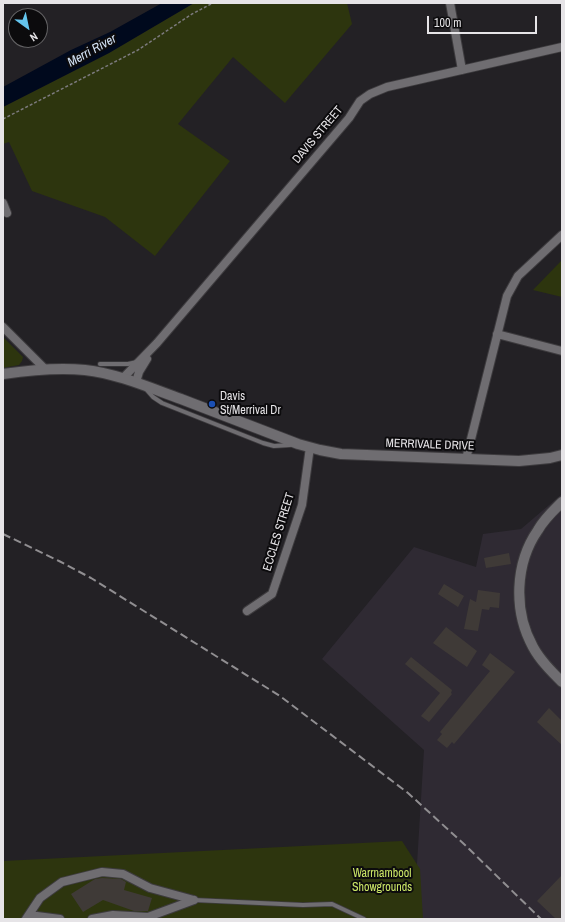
<!DOCTYPE html>
<style>
body{margin:0}
#map{position:relative;width:565px;height:922px;overflow:hidden;background:#232125;font-family:"Archivo Narrow",sans-serif}
canvas{display:block}
.frame{position:absolute;inset:0;border:4px solid #e6e4e7;pointer-events:none}
.north{position:absolute;left:8px;top:8px;width:40px;height:40px;box-sizing:border-box;background:#0c0b0d;border:1px solid #636264;border-radius:50%;rotate:147deg;font-size:11px;font-weight:700;line-height:16px;text-align:center;color:#e6e4e7}
.north::after{content:'';display:block;margin:auto;width:14px;height:18px;background:#64c5ee;clip-path:polygon(50% 0,100% 100%,50% 72%,0 100%)}
.scale{position:absolute;left:427px;top:16px;width:110px;height:18px;box-sizing:border-box;border:2px solid #e6e4e7;border-top:0;padding-left:5px;font-size:12px;line-height:14px;white-space:nowrap;color:#e6e4e7;-webkit-text-stroke:3px #0c0b0d;paint-order:stroke}
</style>
<div id="map">
<canvas width="565" height="922"></canvas>
<div class="frame"></div>
<div class="north">N</div>
<div class="scale">100 m</div>
</div>
<script>
const c = document.querySelector('canvas').getContext('2d');
c.lineJoin = 'round';
function fill(path, color) { c.fillStyle = color; c.fill(path, 'evenodd'); }
function trace(path, color, width, dash) { c.strokeStyle = color; c.lineWidth = width; c.lineCap = dash ? 'butt' : 'round'; c.setLineDash(dash || []); c.stroke(path); }
function write(font, color, halo, rows, align = 'center') {
  c.font = font + ' "Archivo Narrow",sans-serif'; c.lineWidth = 4; c.setLineDash([]); c.textBaseline = 'middle'; c.strokeStyle = halo; c.fillStyle = color; for (const [text, x, y, turn = 0] of rows) {
    c.save(); c.translate(x, y); c.rotate((+turn || 0) * Math.PI / 180); c.textAlign = isNaN(turn) ? turn : align; if (halo) c.strokeText(text, 0, 0); c.fillText(text, 0, 0); c.restore();
  }
}
fill(new Path2D(`
 M562,494V919H421L417,864L424,750L322,659L414,547L476,567L483,534L521,529Z`), '#2f2a33');
fill(new Path2D(`
 M194,3H347L352,24L285,103L233,57L178,124L230,161L155,256L105,217L32,191L9,142L3,144V107L109,53Z
 M562,260V297L533,290Z
 M3,337L23,357L22,361L19,365L3,368Z
 M402,841L420,869L423,919H3V861Z`), '#2d350e');
fill(new Path2D(`
 M162,3H194L109,53L3,107V87L71,50L110,32Z`), '#00091d');
fill(new Path2D(`
 M509,553L511,564L486,568L484,558Z
 M444,584L464,596L458,607L438,594Z
 M478,590L500,593L499,608L490,607L489,610L482,609L478,631L464,629L470,599L476,602Z
 M446,627L477,651L467,667L433,643Z
 M490,653L515,672L454,744L452,742L447,748L437,740L442,734L440,732L490,671L482,665Z
 M411,657L452,690L451,693L452,694L429,722L421,716L440,693L405,664Z
 M549,708L562,721V745L537,722Z
 M562,875V919H556L537,901Z
 M102,878L121,879L126,882L124,890L152,898L148,911H134L103,900L83,912L71,894L95,879Z`), '#3f3a37');
const service = new Path2D(`
 M100,364H128L137,362
 M146,389L153,397L162,403L263,443L274,446L290,445
 M194,900L303,905L332,904L364,919`);
const minor = new Path2D(`
 M450,3L462,70
 M3,203L7,213
 M3,327L45,369
 M497,334L562,351
 M123,378L157,343L349,118L360,101L370,94L387,87L562,47
 M136,382L139,372L147,359
 M466,459L507,296L518,276L562,235
 M247,611L272,594L302,505L310,447
 M29,915L60,919
 M26,919L40,898L62,882L102,872L123,874L150,888L194,900
 M92,919L113,915L148,917L194,900`);
const tertiary = new Path2D(`
 M3,374C30,370 58,367 85,370C119,374 150,388 181,399C220,414 259,429 298,444L320,450L341,454L519,461L550,458L562,455
 M562,502C553,511 544,519 538,530C515,563 513,611 533,647C540,660 551,671 562,682`);
trace(service, '#3d3b3e', 5.5);
trace(minor, '#3d3b3e', 10);
trace(tertiary, '#3d3b3e', 12);
trace(new Path2D(`
 M3,119L138,50L192,14L213,3`), '#7c7a7d', 1.5, [3, 2]);
trace(service, '#6f6d71', 4);
trace(minor, '#6f6d71', 8);
trace(tertiary, '#6f6d71', 10);
trace(new Path2D(`
 M3,534L59,561L91,578L280,696L408,793L465,845L541,919`), '#908e91', 2, [8, 4]);
for (const [x, y, r, color] of [
 [212,404,4,"#1a4fb4"]
]) { const dot = new Path2D(); dot.arc(x, y, r, 0, 2 * Math.PI); c.fillStyle = color; c.fill(dot); trace(dot, '#0c0b0d', 1.5); }
write('12px', '#e6e4e7', '#0c0b0d', [
 ["DAVIS STREET",318,135,-50],
 ["MERRIVALE DRIVE",430,445,2],
 ["ECCLES STREET",279,532,-73]
]);
write('12px', '#e6e4e7', '#0c0b0d', [
 ["Davis",220,397],
 ["St/Merrival Dr",220,411]
], 'left');
write('12px', '#cce767', '#0c0b0d', [
 ["Warrnambool",382,874],
 ["Showgrounds",382,888]
]);
write('italic 13px', '#d2e1f4', '#0c0b0d', [
 ["Merri River",92,51,-29]
]);
</script>
